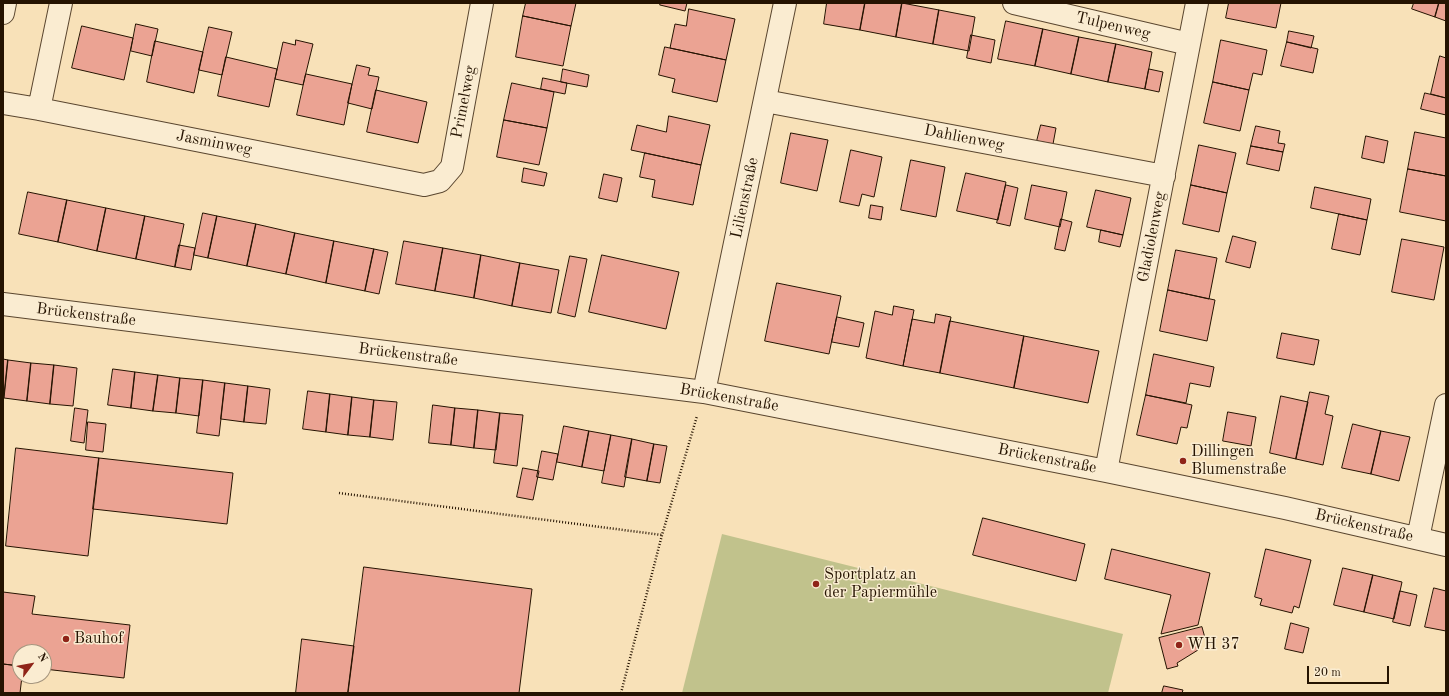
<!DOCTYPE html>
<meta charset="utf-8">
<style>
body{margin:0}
#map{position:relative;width:1449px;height:696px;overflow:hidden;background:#f8e1b8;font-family:"Old Standard TT",serif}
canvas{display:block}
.frame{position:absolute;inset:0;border:4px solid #251301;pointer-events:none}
.north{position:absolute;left:12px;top:644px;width:40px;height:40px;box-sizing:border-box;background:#faecd1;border:1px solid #a5957e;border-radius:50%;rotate:58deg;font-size:11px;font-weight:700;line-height:16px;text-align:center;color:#251301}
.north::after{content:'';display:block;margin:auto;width:14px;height:18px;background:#8f2418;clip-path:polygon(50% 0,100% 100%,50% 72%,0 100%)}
.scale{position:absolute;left:1307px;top:666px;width:82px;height:18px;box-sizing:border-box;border:2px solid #251301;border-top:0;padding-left:5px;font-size:12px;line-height:14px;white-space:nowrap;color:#251301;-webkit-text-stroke:3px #faecd1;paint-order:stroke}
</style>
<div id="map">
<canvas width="1449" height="696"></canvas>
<div class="frame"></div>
<div class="north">N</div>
<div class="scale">20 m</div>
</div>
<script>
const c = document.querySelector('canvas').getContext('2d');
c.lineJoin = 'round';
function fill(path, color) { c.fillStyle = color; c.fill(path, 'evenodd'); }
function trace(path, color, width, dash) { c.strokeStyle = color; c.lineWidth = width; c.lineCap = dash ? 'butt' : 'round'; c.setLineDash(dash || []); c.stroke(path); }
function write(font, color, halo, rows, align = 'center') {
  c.font = font + ' "Old Standard TT",serif'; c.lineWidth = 3; c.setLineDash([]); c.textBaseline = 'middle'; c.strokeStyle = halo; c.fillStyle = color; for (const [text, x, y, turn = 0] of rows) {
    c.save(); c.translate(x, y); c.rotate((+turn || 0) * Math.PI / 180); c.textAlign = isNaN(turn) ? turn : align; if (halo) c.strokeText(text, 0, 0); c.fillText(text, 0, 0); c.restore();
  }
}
fill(new Path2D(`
 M722,534L1123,634L1108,693H682Z`), '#c1c28c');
const building = new Path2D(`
 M526,3H576L571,26L523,16Z
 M661,3H687L685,11L660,5Z
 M827,3H865L860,30L824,24Z
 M865,3H902L896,37L860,30Z
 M902,3L939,10L933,44L896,37Z
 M1229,3H1281L1276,28L1226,18Z
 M1414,3H1439L1435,17L1412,9Z
 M1439,3H1446V21L1435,17Z
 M689,9L735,19L726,60L670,48L675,24L686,26Z
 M939,10L975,17L969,51L933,44Z
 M523,16L571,26L563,66L516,57Z
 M1006,21L1043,29L1035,66L998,59Z
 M136,24L158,29L152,56L131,51Z
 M82,26L133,38L124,80L72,68Z
 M209,27L232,32L222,75L199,70Z
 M1043,29L1079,37L1071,74L1035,66Z
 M1289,31L1314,36L1311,48L1287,42Z
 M971,35L995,40L991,63L967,58Z
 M1079,37L1116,44L1108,82L1071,74Z
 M296,40L313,44L303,85L275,79L283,42L295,45Z
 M1221,40L1267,50L1262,75L1253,73L1249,90L1213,82Z
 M155,41L203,52L194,93L147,82Z
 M1287,42L1318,49L1313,73L1281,66Z
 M1116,44L1152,52L1145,89L1108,82Z
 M665,47L726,60L717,102L672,92L675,79L659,75Z
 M1440,56L1446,58V98L1431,94Z
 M226,57L277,69L269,107L218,96Z
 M357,65L370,68L368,75L379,77L372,109L348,103Z
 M563,69L589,75L587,87L561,82Z
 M1149,69L1163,72L1159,92L1145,89Z
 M306,74L352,84L344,125L297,115Z
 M543,78L567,83L565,94L541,89Z
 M1213,82L1249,90L1240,131L1204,123Z
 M512,83L554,92L547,128L504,120Z
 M376,90L427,102L418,143L367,132Z
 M1425,93L1446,98V115L1421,109Z
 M669,116L710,125L701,165L631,150L637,125L666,132Z
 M504,120L547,128L539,165L497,157Z
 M1041,125L1056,128L1053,144L1037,141Z
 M1256,126L1280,131L1278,143L1285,144L1283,152L1251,146Z
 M1415,132L1446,138V176L1408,169Z
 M791,133L828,140L817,191L781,183Z
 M1366,136L1388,141L1384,163L1362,158Z
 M1199,145L1236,153L1227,193L1191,185Z
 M1251,146L1283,152L1279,171L1247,164Z
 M851,150L882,157L874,197L862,194L859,206L840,202Z
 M645,153L701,165L693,205L652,197L655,180L640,177Z
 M911,160L945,167L936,217L901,210Z
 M524,168L547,173L544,186L522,182Z
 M1408,169L1446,176V221L1400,212Z
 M966,173L1006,182L998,220L957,211Z
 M604,174L622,178L617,202L599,198Z
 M1006,185L1018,188L1010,226L997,223Z
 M1032,185L1067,192L1060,227L1025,219Z
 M1191,185L1227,193L1219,232L1183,224Z
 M1315,187L1371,199L1367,220L1311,208Z
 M1096,190L1131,198L1123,235L1087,227Z
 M28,192L67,200L58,242L19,234Z
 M67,200L106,208L97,251L58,242Z
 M871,205L883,207L881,220L869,218Z
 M106,208L145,216L136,259L97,251Z
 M203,213L217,216L208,258L194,255Z
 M1339,214L1367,220L1360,255L1332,249Z
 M145,216L184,224L175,267L136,259Z
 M217,216L256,224L247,266L208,258Z
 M1061,219L1072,222L1065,251L1055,249Z
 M256,224L295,233L286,274L247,266Z
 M1101,230L1123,235L1120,247L1099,242Z
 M295,233L334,241L326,283L286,274Z
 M1233,236L1256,242L1250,268L1226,262Z
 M1402,239L1444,247L1434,300L1392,292Z
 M334,241L374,249L365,291L326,283Z
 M404,241L443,248L435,291L396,284Z
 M179,245L195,248L191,270L175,267Z
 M443,248L481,255L474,298L435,291Z
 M374,249L388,252L379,294L365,291Z
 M1176,250L1217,258L1209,299L1168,290Z
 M481,255L520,263L512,306L474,298Z
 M602,255L679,272L666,329L589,312Z
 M570,256L587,259L575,317L558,313Z
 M520,263L559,270L551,313L512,306Z
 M777,283L841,296L829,354L765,341Z
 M1168,290L1215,300L1207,341L1160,331Z
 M894,306L914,310L903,366L866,358L875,311L892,315Z
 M936,314L951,317L940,373L903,366L912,319L934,323Z
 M837,317L864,323L859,347L832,342Z
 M950,321L1024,336L1014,388L940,373Z
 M1282,333L1319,340L1314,365L1277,358Z
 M1024,336L1099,351L1088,403L1014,388Z
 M1154,354L1214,367L1210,387L1190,383L1186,403L1146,395Z
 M3,359L8,360L4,398H3Z
 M8,360L31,363L27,401L4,398Z
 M31,363L54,365L50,404L27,401Z
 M54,365L77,368L73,406L50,404Z
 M113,369L135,372L131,408L108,405Z
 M135,372L158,375L153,411L131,408Z
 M158,375L180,378L176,413L153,411Z
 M180,378L203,380L199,416L176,413Z
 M203,380L225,383L219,436L197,433Z
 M225,383L248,386L244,422L221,419Z
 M248,386L270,389L266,424L244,422Z
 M308,391L330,394L326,432L303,429Z
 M1310,392L1329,396L1325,414L1333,416L1323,465L1296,459Z
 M330,394L352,397L348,435L326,432Z
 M1146,395L1192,405L1187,428L1181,427L1177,444L1137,435Z
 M1281,396L1308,402L1296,459L1270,453Z
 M352,397L374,400L370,437L348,435Z
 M374,400L397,402L393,440L370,437Z
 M433,405L455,408L451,445L429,443Z
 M75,408L88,410L84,443L71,441Z
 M455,408L478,410L474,448L451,445Z
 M478,410L500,413L496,450L474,448Z
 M1228,412L1256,417L1251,446L1223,441Z
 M500,413L523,415L517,466L494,463Z
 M88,422L106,424L103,452L86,450Z
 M1353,424L1381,431L1371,474L1342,468Z
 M564,426L589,431L582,467L557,462Z
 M589,431L611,435L604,471L582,467Z
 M1381,431L1410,437L1399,481L1371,474Z
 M611,435L632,439L624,487L602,483Z
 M632,439L654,444L647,481L625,477Z
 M654,444L667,446L660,483L647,481Z
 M16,448L99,458L88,556L6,546Z
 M542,451L558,454L553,480L537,477Z
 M99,458L233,473L227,524L93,509Z
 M523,468L539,471L533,500L517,497Z
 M983,518L1085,544L1076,581L973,555Z
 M1112,549L1210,573L1198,625L1161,634L1171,595L1105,579Z
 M1266,549L1311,560L1299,608L1294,606L1292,613L1260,605L1262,599L1255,597Z
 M364,567L532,589L519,693H348Z
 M1343,568L1373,575L1364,612L1334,605Z
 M1373,575L1402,582L1394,619L1364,612Z
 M1434,588L1446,591V631L1425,627Z
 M1400,591L1417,595L1410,626L1393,622Z
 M3,592L35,596L32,614L130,625L124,678L44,669V652H20V666L3,664Z
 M1291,623L1309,628L1303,653L1285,649Z
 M1202,627L1205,638L1196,640L1198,650L1177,663L1178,666L1167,669L1159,638Z
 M302,639L354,646L348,693H296Z
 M3,664L20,666V676H22L20,693H3Z
 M1164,686L1183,690L1182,693H1162Z`);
fill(building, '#eba393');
trace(building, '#251301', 1);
const street = new Path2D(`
 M1014,3L1189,44
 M3,13L5,3
 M765,101L1164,176
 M3,103L39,109L424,185L440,181L452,167L482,3
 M39,109L61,3
 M3,304L704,392L1106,471L1285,508L1446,545
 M704,392L785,3
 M1106,471L1197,3
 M1418,538L1446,405`);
trace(street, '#5a462f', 24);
trace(new Path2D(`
 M339,493L662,535
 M621,693L662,535L697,416`), '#251301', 2.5, [1, 2]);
trace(street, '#faecd1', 22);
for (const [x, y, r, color] of [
 [1183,461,4,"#8f2418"],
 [816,584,4,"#8f2418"],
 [66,639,4,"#8f2418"],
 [1179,645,4,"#8f2418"]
]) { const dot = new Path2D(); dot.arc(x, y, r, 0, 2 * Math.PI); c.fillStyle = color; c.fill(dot); trace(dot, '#faecd1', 1.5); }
write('16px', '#251301', '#faecd1', [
 ["Tulpenweg",1113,26,13],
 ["Primelweg",464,102,-79],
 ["Dahlienweg",964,138,11],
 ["Jasminweg",214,143,11],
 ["Lilienstraße",745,198,-78],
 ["Gladiolenweg",1152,237,-79],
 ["Brückenstraße",86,315,7],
 ["Brückenstraße",408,355,7],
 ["Brückenstraße",729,398,10],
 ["Brückenstraße",1047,459,11],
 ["Brückenstraße",1364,526,13]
]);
write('16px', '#251301', '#faecd1', [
 ["Dillingen",1191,452],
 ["Blumenstraße",1191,470],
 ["Sportplatz an",824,575],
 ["der Papiermühle",824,593],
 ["Bauhof",74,639],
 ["WH 37",1187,645]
], 'left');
</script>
